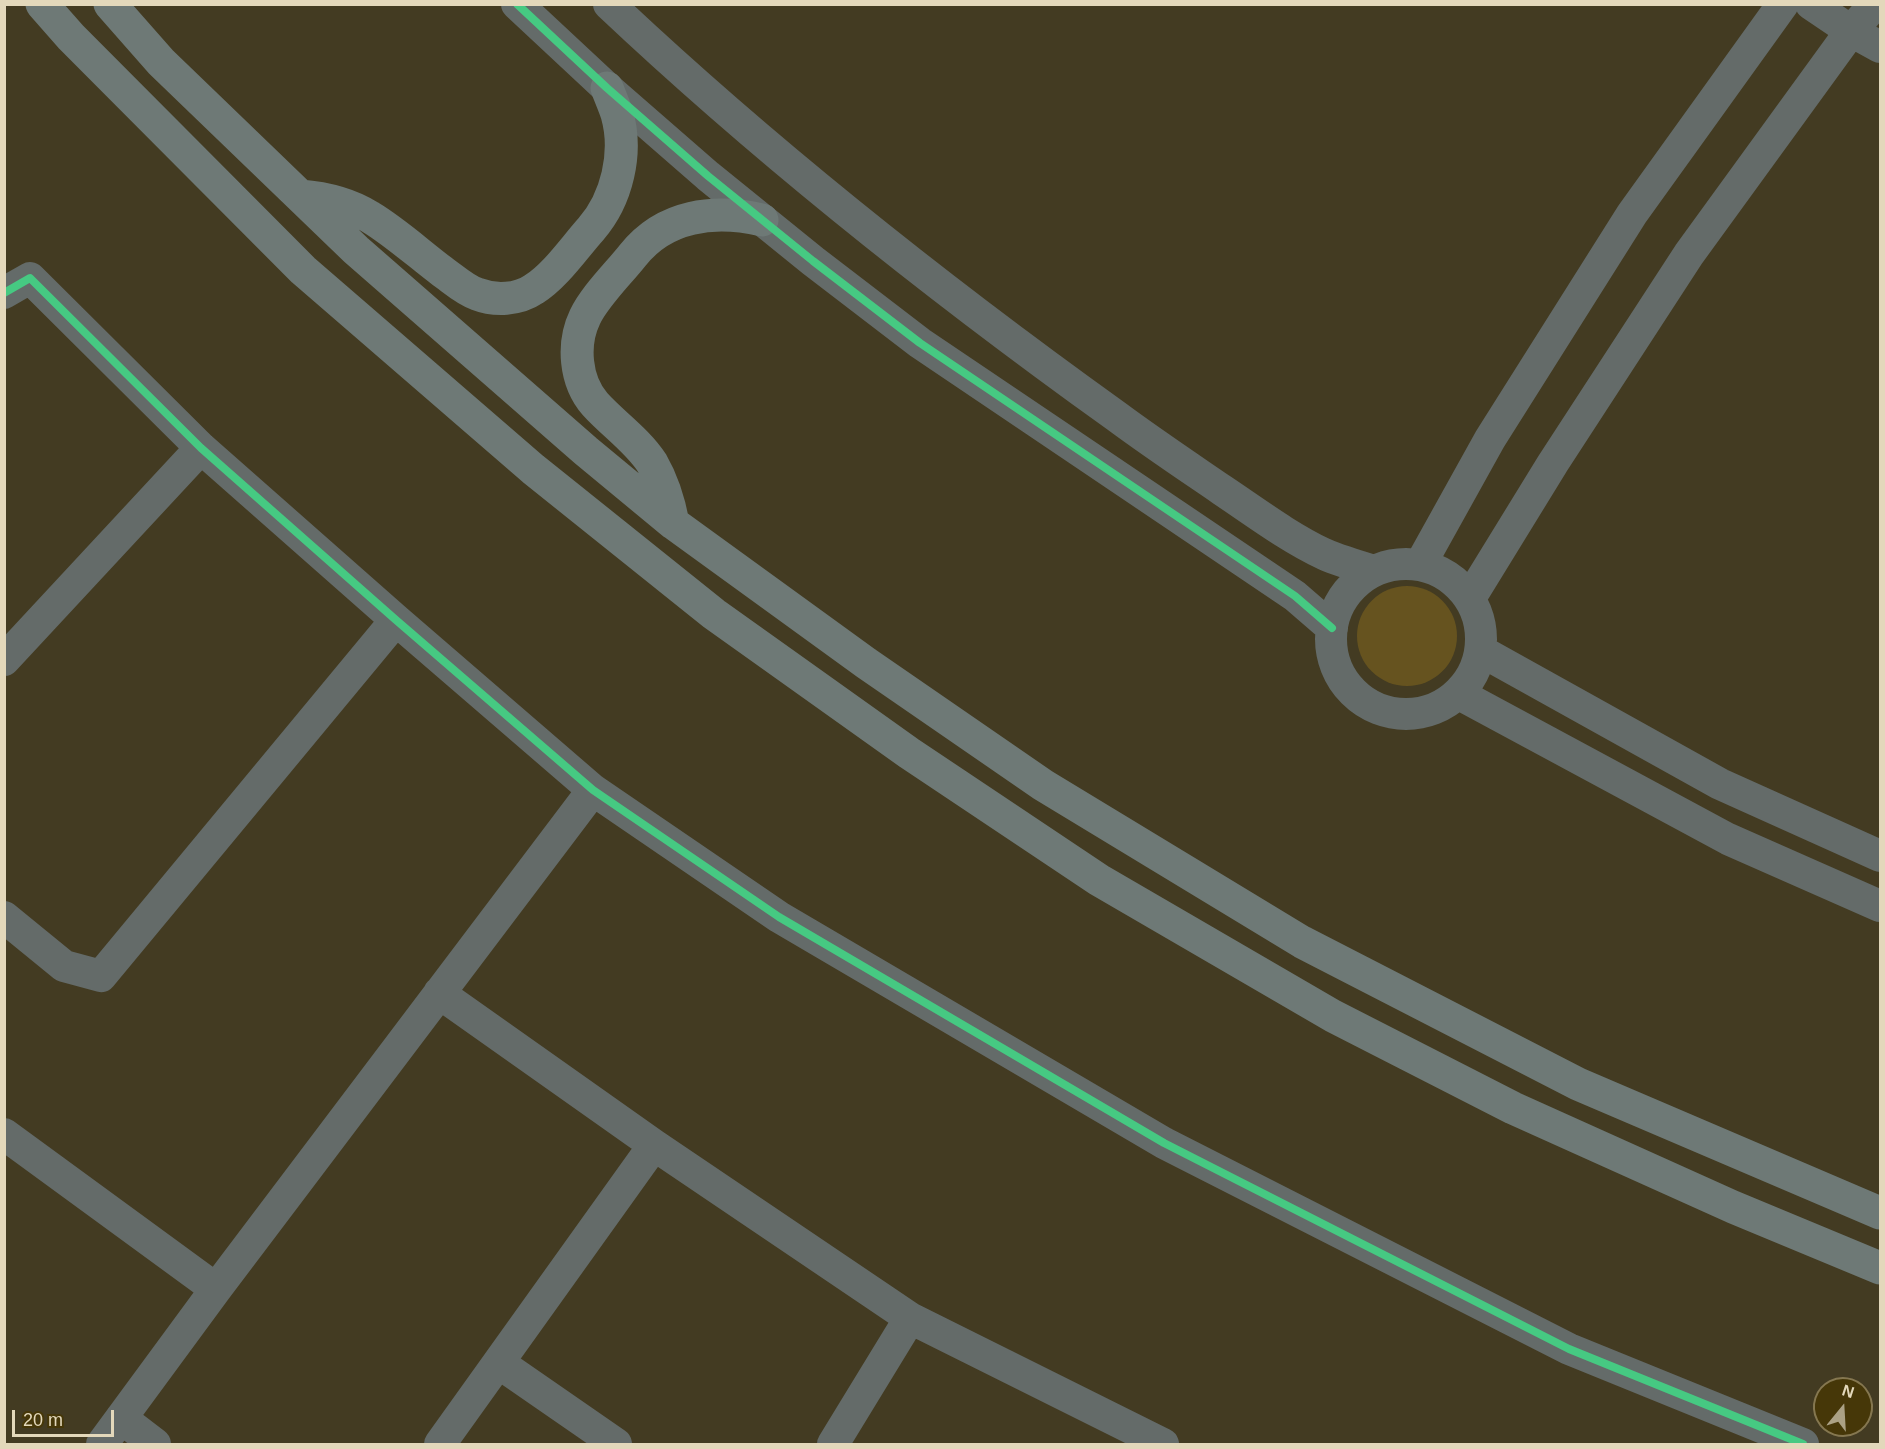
<!DOCTYPE html>
<style>
body{margin:0}
#map{position:relative;width:1885px;height:1449px;overflow:hidden;background:#433b22;font-family:Arial,sans-serif}
canvas{display:block}
.frame{position:absolute;inset:0;border:6px solid #e3d8bb;pointer-events:none}
.north{position:absolute;left:1813px;top:1377px;width:60px;height:60px;box-sizing:border-box;background:#463708;border:2px solid #857750;border-radius:50%;rotate:18deg;font-size:16px;font-weight:700;line-height:24px;text-align:center;color:#e3d8bb}
.north::after{content:'';display:block;margin:auto;width:21px;height:27px;background:#aba185;clip-path:polygon(50% 0,100% 100%,50% 72%,0 100%)}
.scale{position:absolute;left:12px;top:1410px;width:102px;height:27px;box-sizing:border-box;border:3px solid #e3d8bb;border-top:0;padding-left:8px;font-size:18px;line-height:21px;white-space:nowrap;color:#e3d8bb;-webkit-text-stroke:4px #463708;paint-order:stroke}
</style>
<div id="map">
<canvas width="1885" height="1449"></canvas>
<div class="frame"></div>
<div class="north">N</div>
<div class="scale">20 m</div>
</div>
<script>
const c = document.querySelector('canvas').getContext('2d');
c.lineJoin = 'round';
function fill(path, color) { c.fillStyle = color; c.fill(path, 'evenodd'); }
function trace(path, color, width, dash) { c.strokeStyle = color; c.lineWidth = width; c.lineCap = dash ? 'butt' : 'round'; c.setLineDash(dash || []); c.stroke(path); }
fill(new Path2D(`
 M1357 636a50 50 0 1 1 100 0a50 50 0 1 1-100 0Z`), '#66531f');
trace(new Path2D(`
 M517,4L607,88L708,176L813,261L920,343L1295,596L1332,628
 M609,4C768,154 939,289 1116,416C1151,442 1187,466 1222,490C1255,512 1288,537 1324,554C1340,561 1357,566 1374,571
 M1811,4L1851,31L1880,47
 M4,293L30,278L201,448L396,620L593,790L779,917L1164,1143L1569,1349L1803,1444
 M1331 639a75 75 0 1 1 150 0a75 75 0 1 1-150 0Z
 M1420,565L1490,439L1632,214L1783,4
 M1470,598L1553,463L1689,254L1851,31L1875,4
 M1481,651L1720,784L1880,856
 M4,660L201,448
 M1459,694L1728,839L1880,906
 M4,917L64,966L101,976L396,620
 M439,993L654,1145L910,1318L1163,1444
 M4,1134L216,1289
 M499,1363L616,1444
 M121,1418L155,1444
 M102,1444L216,1289L593,790
 M440,1444L654,1145
 M833,1444L910,1318`), '#646b69', 32);
trace(new Path2D(`
 M42,4L71,37L303,270L533,469L714,614L909,753L1099,880L1333,1016L1513,1108L1733,1207L1880,1268
 M110,4L161,62L356,250L586,451L673,523L866,663L1043,785L1302,942L1578,1084L1880,1213
 M300,196C325,198 348,203 370,217C395,232 419,254 443,272C453,279 465,290 477,294C495,301 518,300 534,289C555,276 574,248 591,229C617,199 628,153 617,114C614,105 610,96 607,88
 M673,523C669,502 663,482 652,463C637,440 613,424 595,404C575,381 572,344 585,317C595,296 618,274 633,255C665,215 714,209 762,220`), '#6e7976', 33);
trace(new Path2D(`
 M517,4L607,88L708,176L813,261L920,343L1295,596L1332,628
 M4,293L30,278L201,448L396,620L593,790L779,917L1164,1143L1569,1349L1803,1444`), '#46c982', 8);
</script>
